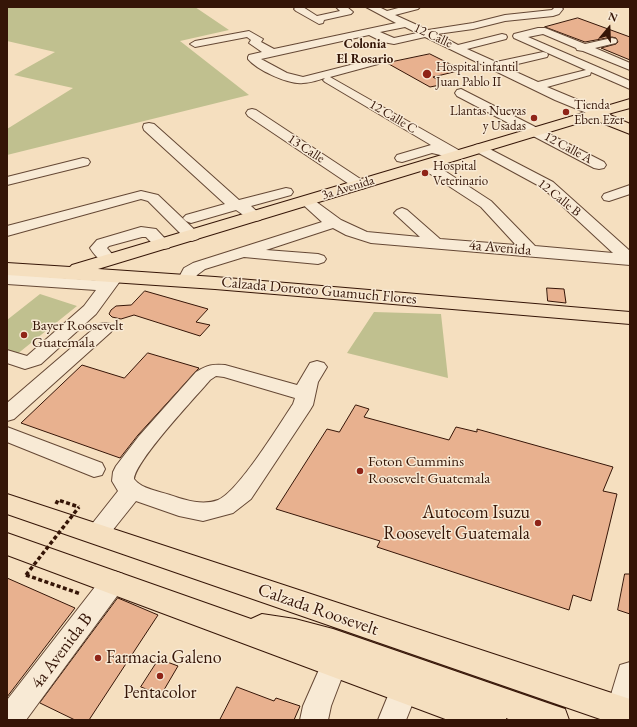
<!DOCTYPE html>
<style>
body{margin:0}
#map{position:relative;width:637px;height:727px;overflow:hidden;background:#f5dfbf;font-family:"EB Garamond",serif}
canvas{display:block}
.frame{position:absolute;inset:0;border:8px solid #351507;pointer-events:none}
.north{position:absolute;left:589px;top:8px;width:40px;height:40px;-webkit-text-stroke:3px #f8ead5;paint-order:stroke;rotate:19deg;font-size:11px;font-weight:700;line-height:16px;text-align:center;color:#351507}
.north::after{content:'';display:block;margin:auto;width:14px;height:18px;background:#351507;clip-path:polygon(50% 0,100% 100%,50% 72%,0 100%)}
</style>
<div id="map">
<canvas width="637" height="727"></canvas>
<div class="frame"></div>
<div class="north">N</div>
</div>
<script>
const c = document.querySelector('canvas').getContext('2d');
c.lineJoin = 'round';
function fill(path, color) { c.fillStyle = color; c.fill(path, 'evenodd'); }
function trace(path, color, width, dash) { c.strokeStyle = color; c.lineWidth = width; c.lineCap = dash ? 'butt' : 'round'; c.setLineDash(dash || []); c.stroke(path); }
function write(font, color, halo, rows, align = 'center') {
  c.font = font + ' "EB Garamond",serif'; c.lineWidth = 3; c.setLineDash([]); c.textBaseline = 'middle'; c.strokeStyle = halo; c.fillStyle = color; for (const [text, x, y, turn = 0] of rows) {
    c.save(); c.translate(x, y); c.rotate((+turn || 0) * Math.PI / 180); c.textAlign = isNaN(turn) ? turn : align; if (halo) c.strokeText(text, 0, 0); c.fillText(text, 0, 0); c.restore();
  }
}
fill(new Path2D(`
 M7,7H195L229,30L180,41L249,95L7,155V129L73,88L14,75L55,52L7,41Z
 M40,294L77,306L16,355L7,351V320Z
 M374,312L441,314L448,378L347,353Z`), '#c0c08f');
const building = new Path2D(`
 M578,18L630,37V60L601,48L616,44L618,42L616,38L612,37L585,42L545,27Z
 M430,54L462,70L433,77L445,84L430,87L387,63Z
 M547,288L564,289L566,303L548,301Z
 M145,291L208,309L196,322L210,325L200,336L134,315L121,319L112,317L109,314L111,310L116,306L131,305Z
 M148,353L199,368L138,435L120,458L21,423L82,365L124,378Z
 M356,405L369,409L364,417L449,440L456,427L477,432V429L613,467L603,491L617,494L591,601L573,595L569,610L377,547L380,541L276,509L327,429L339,432Z
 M625,574H630V614L618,610Z
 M7,578L75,608L7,697Z
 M118,598L158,615L89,720H75L40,703Z
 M159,659L178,666L161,695L141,687Z
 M237,687L274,701L276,698L300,706L294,720H220Z`);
fill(building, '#e8b18f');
trace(building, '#351507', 1);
const minor = new Path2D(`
 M296,7H303L317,16L340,11L336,7H347L353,12L351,14L324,20L323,23L319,24L296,11L294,9Z
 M366,7H379L387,11L402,7H420L418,9L395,15L428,30L473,23L505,15L552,10L555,7H561L563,9L559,14L553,16L505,21L473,29L437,34L458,45L502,34L506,35L507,37L506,39L467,49L496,62L543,52L547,53L548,55L547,57L505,67L538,82L586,70L514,38L513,36L514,34L538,28H545L585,44L612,38L616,39L617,41L616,43L595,48L630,63V70L583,51L577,50L576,48L543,34L528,37L630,81V89L591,72L590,75L547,87L602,110L604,113L602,116H594L555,100L425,37L394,44L383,42L369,35L261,59L287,73L303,77L374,59L378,60L380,62L378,64L330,77L462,152L464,155L462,158L457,159L432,153L402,162L397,161L395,158L397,155L431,145L325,82L323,80L325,78C318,80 310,83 303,83C289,85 257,70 248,59V57L249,55L262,52L249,43L251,40L247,37L195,47L190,44L195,41L249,31L263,39L261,42L274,49L396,23ZM405,27L417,33L394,38L380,32Z
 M461,89L604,162L606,165L604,168L599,169L594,168L457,96L455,93L457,90Z
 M252,109L256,110L365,182L367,185L365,188L360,189L355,188L248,116L246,113L248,110Z
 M149,123L154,124L239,200L286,188L291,189L293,192L291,195L251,206L263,217L260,220C249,223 245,215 236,210L191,223L186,221L183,218L186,215L225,204L144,130L143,127L144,124Z
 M480,144L553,182L630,251V265L371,243L346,235L333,228L266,250L318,254L324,256L326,259L324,262L318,264L244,257L205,269L197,275L191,285L185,286L179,285L177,281L184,268L193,263L322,222L299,201L301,198L306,197L311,198L341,220L367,232L420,237L394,213L397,210L402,208L407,210L440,239L516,245L481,207L421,168L419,165L421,162L426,161L431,162L491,201L535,246L613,253L543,188L475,151L473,148L475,145Z
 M83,158L88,159L90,162L88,165L7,185V177Z
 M630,185V194L609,201L604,200L602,197L604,194Z
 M141,191L158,195L198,233L200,236L198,239L192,241L186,239L148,201L141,199L7,236V226Z
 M141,227L156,229L171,245L169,248C158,251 153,244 146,237H142L109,246L107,248L117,260L115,263C103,266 96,257 90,248L97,240Z
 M115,272L121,273L123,277L96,314L41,364L25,369L7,363V350L27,356L84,306L96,290L7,284V274L104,281L109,273Z
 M105,323L111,324L114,328L111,332L14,419L7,421V403L99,324Z
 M317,361L324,363L327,367L318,382L313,405L310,410L251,499L233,513L203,521L179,516L136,501L104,541L96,544L88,541L84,535L88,529L118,491L112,481L113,472L116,466L139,436L196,372C207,365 213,364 225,365L297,385L310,363ZM216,376L224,377L295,398L293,404C279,425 238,492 218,500C202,506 185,500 170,495C158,491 142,489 134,479C136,460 194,399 210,380Z
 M7,427L102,463L105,469L102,475L94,477L7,442Z
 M114,571L123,574L126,581L123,588L26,720H7V700L105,574Z
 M334,652L343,656L347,664L331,706L328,720H300L303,706L325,656Z
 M630,662V720H610L606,711L620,665Z
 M404,677L414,681L418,690L406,720H378L394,681Z`);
const major = new Path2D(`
 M630,99V108L608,114L630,124V134L592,119L98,269L215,277L630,312V324L215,289L7,275V263L70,267L72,265Z`);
const highway = new Path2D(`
 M7,494L630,699V720H603L7,514Z
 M7,533L251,619L262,614L295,619L333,629L553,705L565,709L569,720H511L506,718V720H448L7,555Z`);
trace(minor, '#654835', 2);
trace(major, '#351507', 2);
trace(highway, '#351507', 2);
trace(new Path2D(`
 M56,504L58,500L79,507
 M26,575L81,594`), '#351507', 3.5, [4, 2.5]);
fill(minor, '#f8ead5');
fill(major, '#f5dfbf');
fill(highway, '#f5dfbf');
trace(new Path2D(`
 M26,575L79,507`), '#351507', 3.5, [4, 2.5]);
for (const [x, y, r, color] of [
 [427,74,5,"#8f2418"],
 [566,112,4,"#8f2418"],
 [534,118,4,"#8f2418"],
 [425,173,4,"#8f2418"],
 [24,335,4,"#8f2418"],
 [360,471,4,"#8f2418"],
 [538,523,4,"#8f2418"],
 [98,658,4,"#8f2418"],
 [160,676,4,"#8f2418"]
]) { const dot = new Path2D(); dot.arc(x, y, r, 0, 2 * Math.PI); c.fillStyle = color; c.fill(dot); trace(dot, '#f8ead5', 1.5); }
write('13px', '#351507', '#f8ead5', [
 ["12 Calle",433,36,25],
 ["12 Calle C",393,117,31],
 ["12 Calle A",568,148,28],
 ["13 Calle",306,149,33],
 ["3a Avenida",348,188,-17],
 ["12 Calle B",559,198,39]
]);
write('bold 13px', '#351507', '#f8ead5', [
 ["Colonia",365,44],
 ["El Rosario",365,59]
]);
write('13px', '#351507', '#f8ead5', [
 ["Hospital infantil",436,67],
 ["Juan Pablo II",436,82],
 ["Tienda",574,105],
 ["Eben Ezer",574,120],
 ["Llantas Nuevas",526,111,"right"],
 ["y Usadas",526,126,"right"],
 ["Hospital",433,166],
 ["Veterinario",433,181]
], 'left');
write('15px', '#351507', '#f8ead5', [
 ["4a Avenida",500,248,5],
 ["Calzada Doroteo Guamuch Flores",319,291,5]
]);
write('15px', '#351507', '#f8ead5', [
 ["Bayer Roosevelt",32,326],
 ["Guatemala",32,343],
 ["Foton Cummins",368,462],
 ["Roosevelt Guatemala",368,479]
], 'left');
write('18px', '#351507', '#f8ead5', [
 ["Autocom Isuzu",530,513],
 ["Roosevelt Guatemala",530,534],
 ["Farmacia Galeno",106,658,"left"],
 ["Pentacolor",160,693,"center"]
], 'right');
write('18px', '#351507', '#f8ead5', [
 ["Calzada Roosevelt",318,610,19],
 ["4a Avenida B",62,651,-53]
]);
</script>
